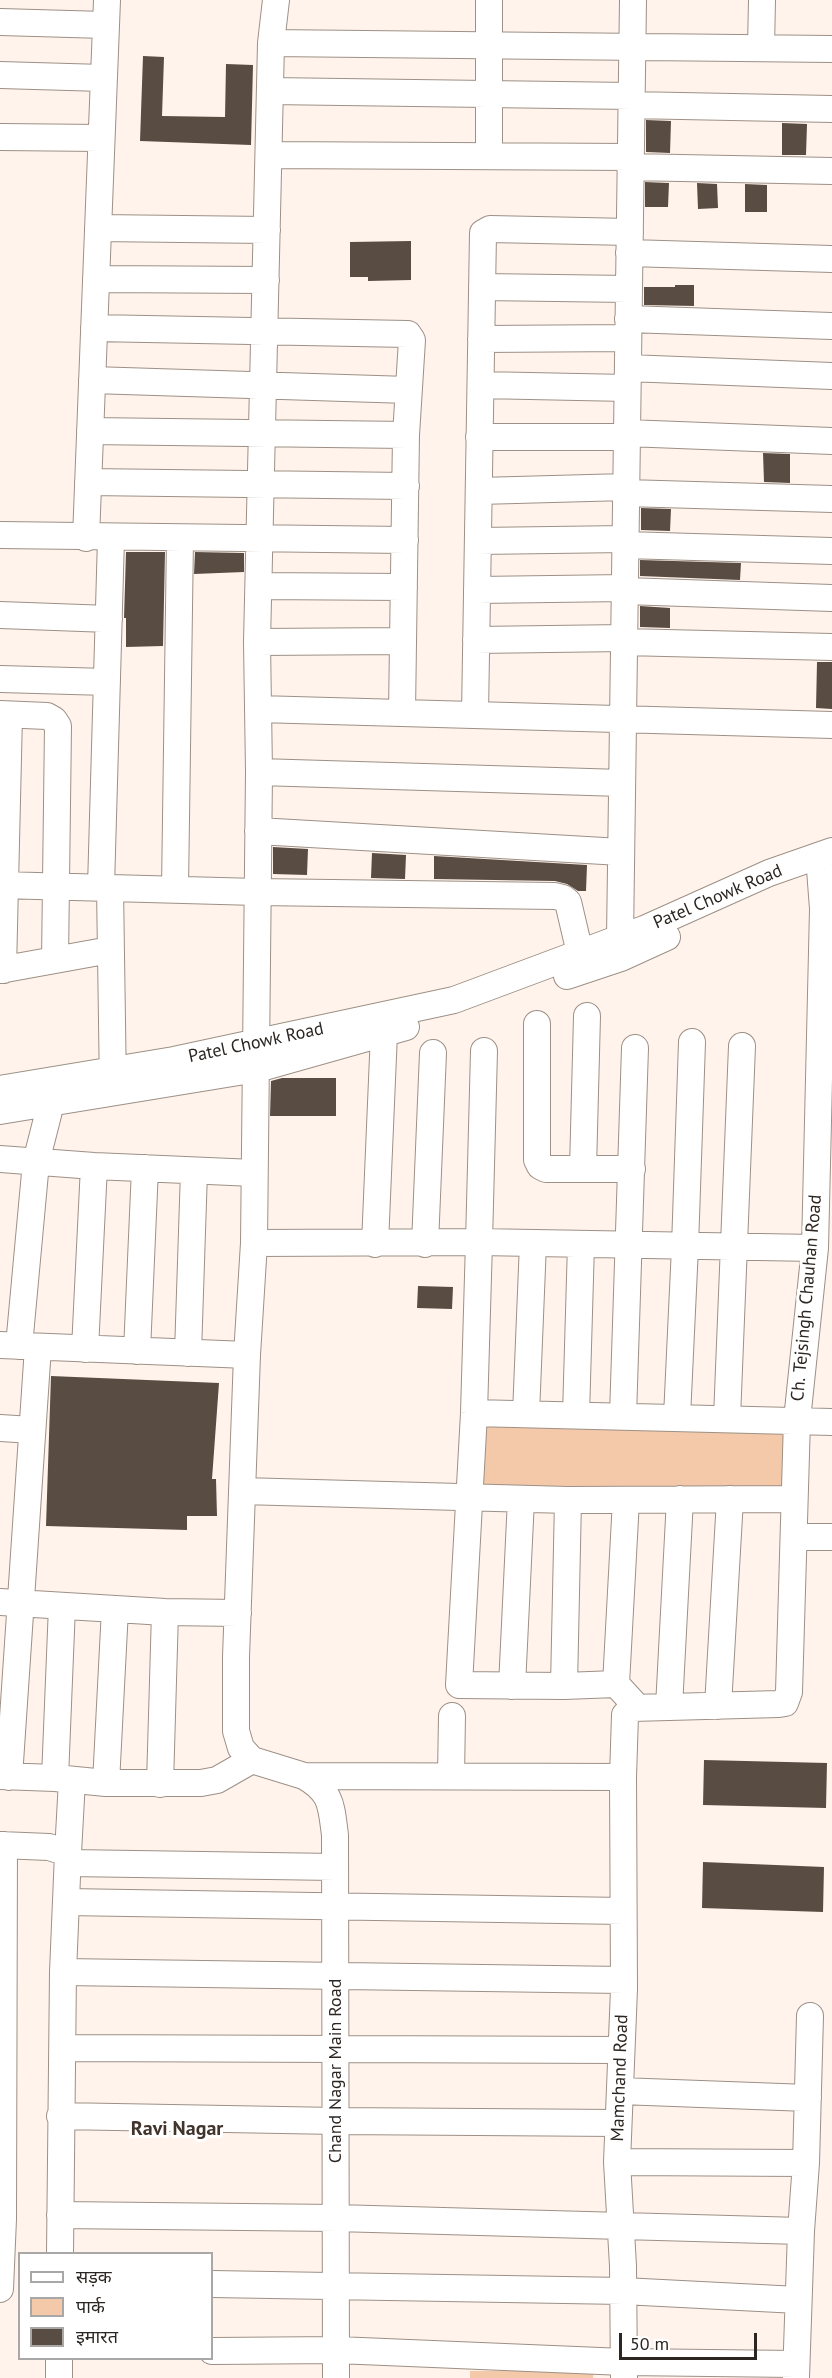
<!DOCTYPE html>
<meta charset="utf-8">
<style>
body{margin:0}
#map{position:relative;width:832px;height:2378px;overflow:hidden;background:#fff3eb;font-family:"PT Sans","Noto Sans Devanagari",sans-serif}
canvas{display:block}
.legend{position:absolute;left:18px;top:2252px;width:195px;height:108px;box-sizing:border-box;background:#fff;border:2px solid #aaa8a7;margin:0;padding:8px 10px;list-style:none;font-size:18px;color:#2b2622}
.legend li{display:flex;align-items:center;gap:12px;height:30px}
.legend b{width:30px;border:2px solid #aaa8a7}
.scale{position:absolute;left:619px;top:2333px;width:138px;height:27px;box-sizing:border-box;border:3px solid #2b2622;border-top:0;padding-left:8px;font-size:18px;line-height:21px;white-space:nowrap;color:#2b2622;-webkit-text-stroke:4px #fff;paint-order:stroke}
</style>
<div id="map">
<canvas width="832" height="2378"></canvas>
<ul class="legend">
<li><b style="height:8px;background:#fff"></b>सड़क</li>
<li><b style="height:16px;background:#f4c9aa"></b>पार्क</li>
<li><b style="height:16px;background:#584c43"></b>इमारत</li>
</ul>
<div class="scale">50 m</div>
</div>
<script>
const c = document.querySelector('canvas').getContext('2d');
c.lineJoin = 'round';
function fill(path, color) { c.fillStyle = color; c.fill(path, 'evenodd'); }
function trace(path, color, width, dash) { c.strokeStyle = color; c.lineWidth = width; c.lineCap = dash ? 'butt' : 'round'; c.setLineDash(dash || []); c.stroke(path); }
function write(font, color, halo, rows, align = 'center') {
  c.font = font + ' "PT Sans",sans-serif'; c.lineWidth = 6; c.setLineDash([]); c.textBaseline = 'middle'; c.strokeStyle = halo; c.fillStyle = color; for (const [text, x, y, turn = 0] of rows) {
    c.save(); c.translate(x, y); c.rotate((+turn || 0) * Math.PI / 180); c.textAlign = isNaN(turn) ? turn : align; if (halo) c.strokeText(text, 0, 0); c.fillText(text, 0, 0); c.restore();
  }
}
fill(new Path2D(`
 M783,1420V1499L476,1500L478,1422Z
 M594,2370L593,2378H470V2371Z`), '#f4c9aa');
fill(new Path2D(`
 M143,56L164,57L162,116L225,117L226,64L253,65L251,145L140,141Z
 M646,120L671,121L670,153L646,152Z
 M782,123L807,124L806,155H782Z
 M645,182L669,183L668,207H645Z
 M697,183L717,184L718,208L698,209Z
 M745,184L767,185V212H745Z
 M411,241V280L368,281V277H350V242Z
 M675,285H694V306L644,305V287H675Z
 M763,453L790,454V483L764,482Z
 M641,508L671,509L670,531L641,530Z
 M126,552H165L163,646L126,647V618H124Z
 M195,552L244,553V572L194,574Z
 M640,560L741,563L740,580L640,576Z
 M640,606L670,608V628L640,627Z
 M817,662H832V709L816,708Z
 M273,847L308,849L307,875L273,874Z
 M372,853L406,855L405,879L371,878Z
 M434,856L587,865L586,891H578L567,884L555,881L434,879Z
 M282,1078H336V1116H270L271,1081Z
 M418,1286L453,1287L452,1309L417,1308Z
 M51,1376L219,1383L212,1479H216L217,1516H187V1530L46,1526Z
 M704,1760L827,1763L826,1808L703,1805Z
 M703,1862L824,1867L823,1912L702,1908Z`), '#584c43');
const minor = new Path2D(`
 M276,0L271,43L257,642L259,772L254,1243L247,1355L236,1657V1731L241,1748L252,1760L304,1776L623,1777
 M0,22L105,25
 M271,43L832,49
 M761,48L762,0
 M0,75L103,78
 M270,91L631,96
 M631,105L832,109
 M0,137L101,138
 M269,155L631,157
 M489,156V0
 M630,167L832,171
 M98,228L267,230
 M629,253L832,259
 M96,279L266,280
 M482,287L629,289
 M628,319L832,326
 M94,328L408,334L412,340L406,435L402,712
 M481,339L628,338
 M628,368L832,376
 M92,380L408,390
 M481,385L627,388
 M90,431L406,435
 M627,433L832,441
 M479,437H627
 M88,482L406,486
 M479,491L626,487
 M626,493L832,499
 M0,535L405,540
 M86,538L107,0
 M478,541L625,539
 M625,545L832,551
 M259,586L404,587
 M477,590L625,588
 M625,591L832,598
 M0,615L109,619
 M476,640L624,638
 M257,642L403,641
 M624,642L832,647
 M0,679L107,682
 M258,709L832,725
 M0,714L47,716L54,720L58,726L55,960
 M475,714L483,233L490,229L630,232
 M259,772L622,783
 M258,831L621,852
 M0,885L257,892L555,896L563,898L568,902L580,953
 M101,887L111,538
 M110,888L113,1088
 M175,889L180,538
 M620,938L633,0
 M0,970L110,950
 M3,970L9,715
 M567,976L621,958L667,937
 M537,1024V1160L540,1166L546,1169H632
 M0,1089L174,1060L454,1000L644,929L769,873L832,851
 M0,1111L257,1069L406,1027
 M0,1159L94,1166L254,1173
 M583,1169L587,1016
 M254,1243L479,1242L484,1051
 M375,1244L384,1033
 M425,1244L433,1053
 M0,1345L247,1355
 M19,1346L36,1162L51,1103
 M85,1349L94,1166
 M137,1351L145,1168
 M188,1353L194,1171
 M474,1413L832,1422
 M526,1414L533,1243
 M576,1415L581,1244
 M623,1416L635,1048
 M677,1417L685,1247L692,1042
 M727,1418L742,1046
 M0,1428L32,1430
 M242,1491L568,1500L794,1499
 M794,1537H832
 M0,1602L165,1612L238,1613
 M616,1684L626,1500
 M512,1686L521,1499
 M564,1686L568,1500
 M718,1706L730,1499
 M669,1707L680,1499
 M638,1708L616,1684L564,1686L459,1685L474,1413L479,1242L815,1248
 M0,1776L55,1778L106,1783H201L217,1780L252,1760
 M304,1776C332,1792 331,1805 335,1835L336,2378
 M451,1776L452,1716
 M9,1777L38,1347
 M55,1778L62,1606
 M106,1783L115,1609
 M160,1784L165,1612
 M0,1845L49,1847L68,1853L63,1972L60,2254
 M68,1853L72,1780
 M69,1863L335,1867
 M66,1902L623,1911
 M63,1972L623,1980
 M63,2048L621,2050
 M620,2091L808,2098
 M60,2116L337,2121L618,2123
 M617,2162L806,2163L801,2231L796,2378
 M806,2163L810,2016
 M60,2215L336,2218L801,2231
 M212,2284L623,2291L798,2300
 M0,2289L3,2219L4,1845
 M212,2351L337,2350L624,2362L796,2364
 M59,2358V2378
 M624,2378L623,2266L617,2162L624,1989L623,1777L625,1715L632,1708L779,1704L785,1703L789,1692L797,1420L815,1248L823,909L819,856`);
trace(minor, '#9d9086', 28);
trace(minor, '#fff', 26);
write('18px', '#2b2622', '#fff', [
 ["Patel Chowk Road",718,897,-23],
 ["Patel Chowk Road",256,1043,-12],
 ["Ch. Tejsingh Chauhan Road",807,1298,-85],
 ["Chand Nagar Main Road",336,2071,-90],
 ["Mamchand Road",620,2078,-88]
]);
write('bold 20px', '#40342c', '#fff', [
 ["Ravi Nagar",177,2129]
]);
</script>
